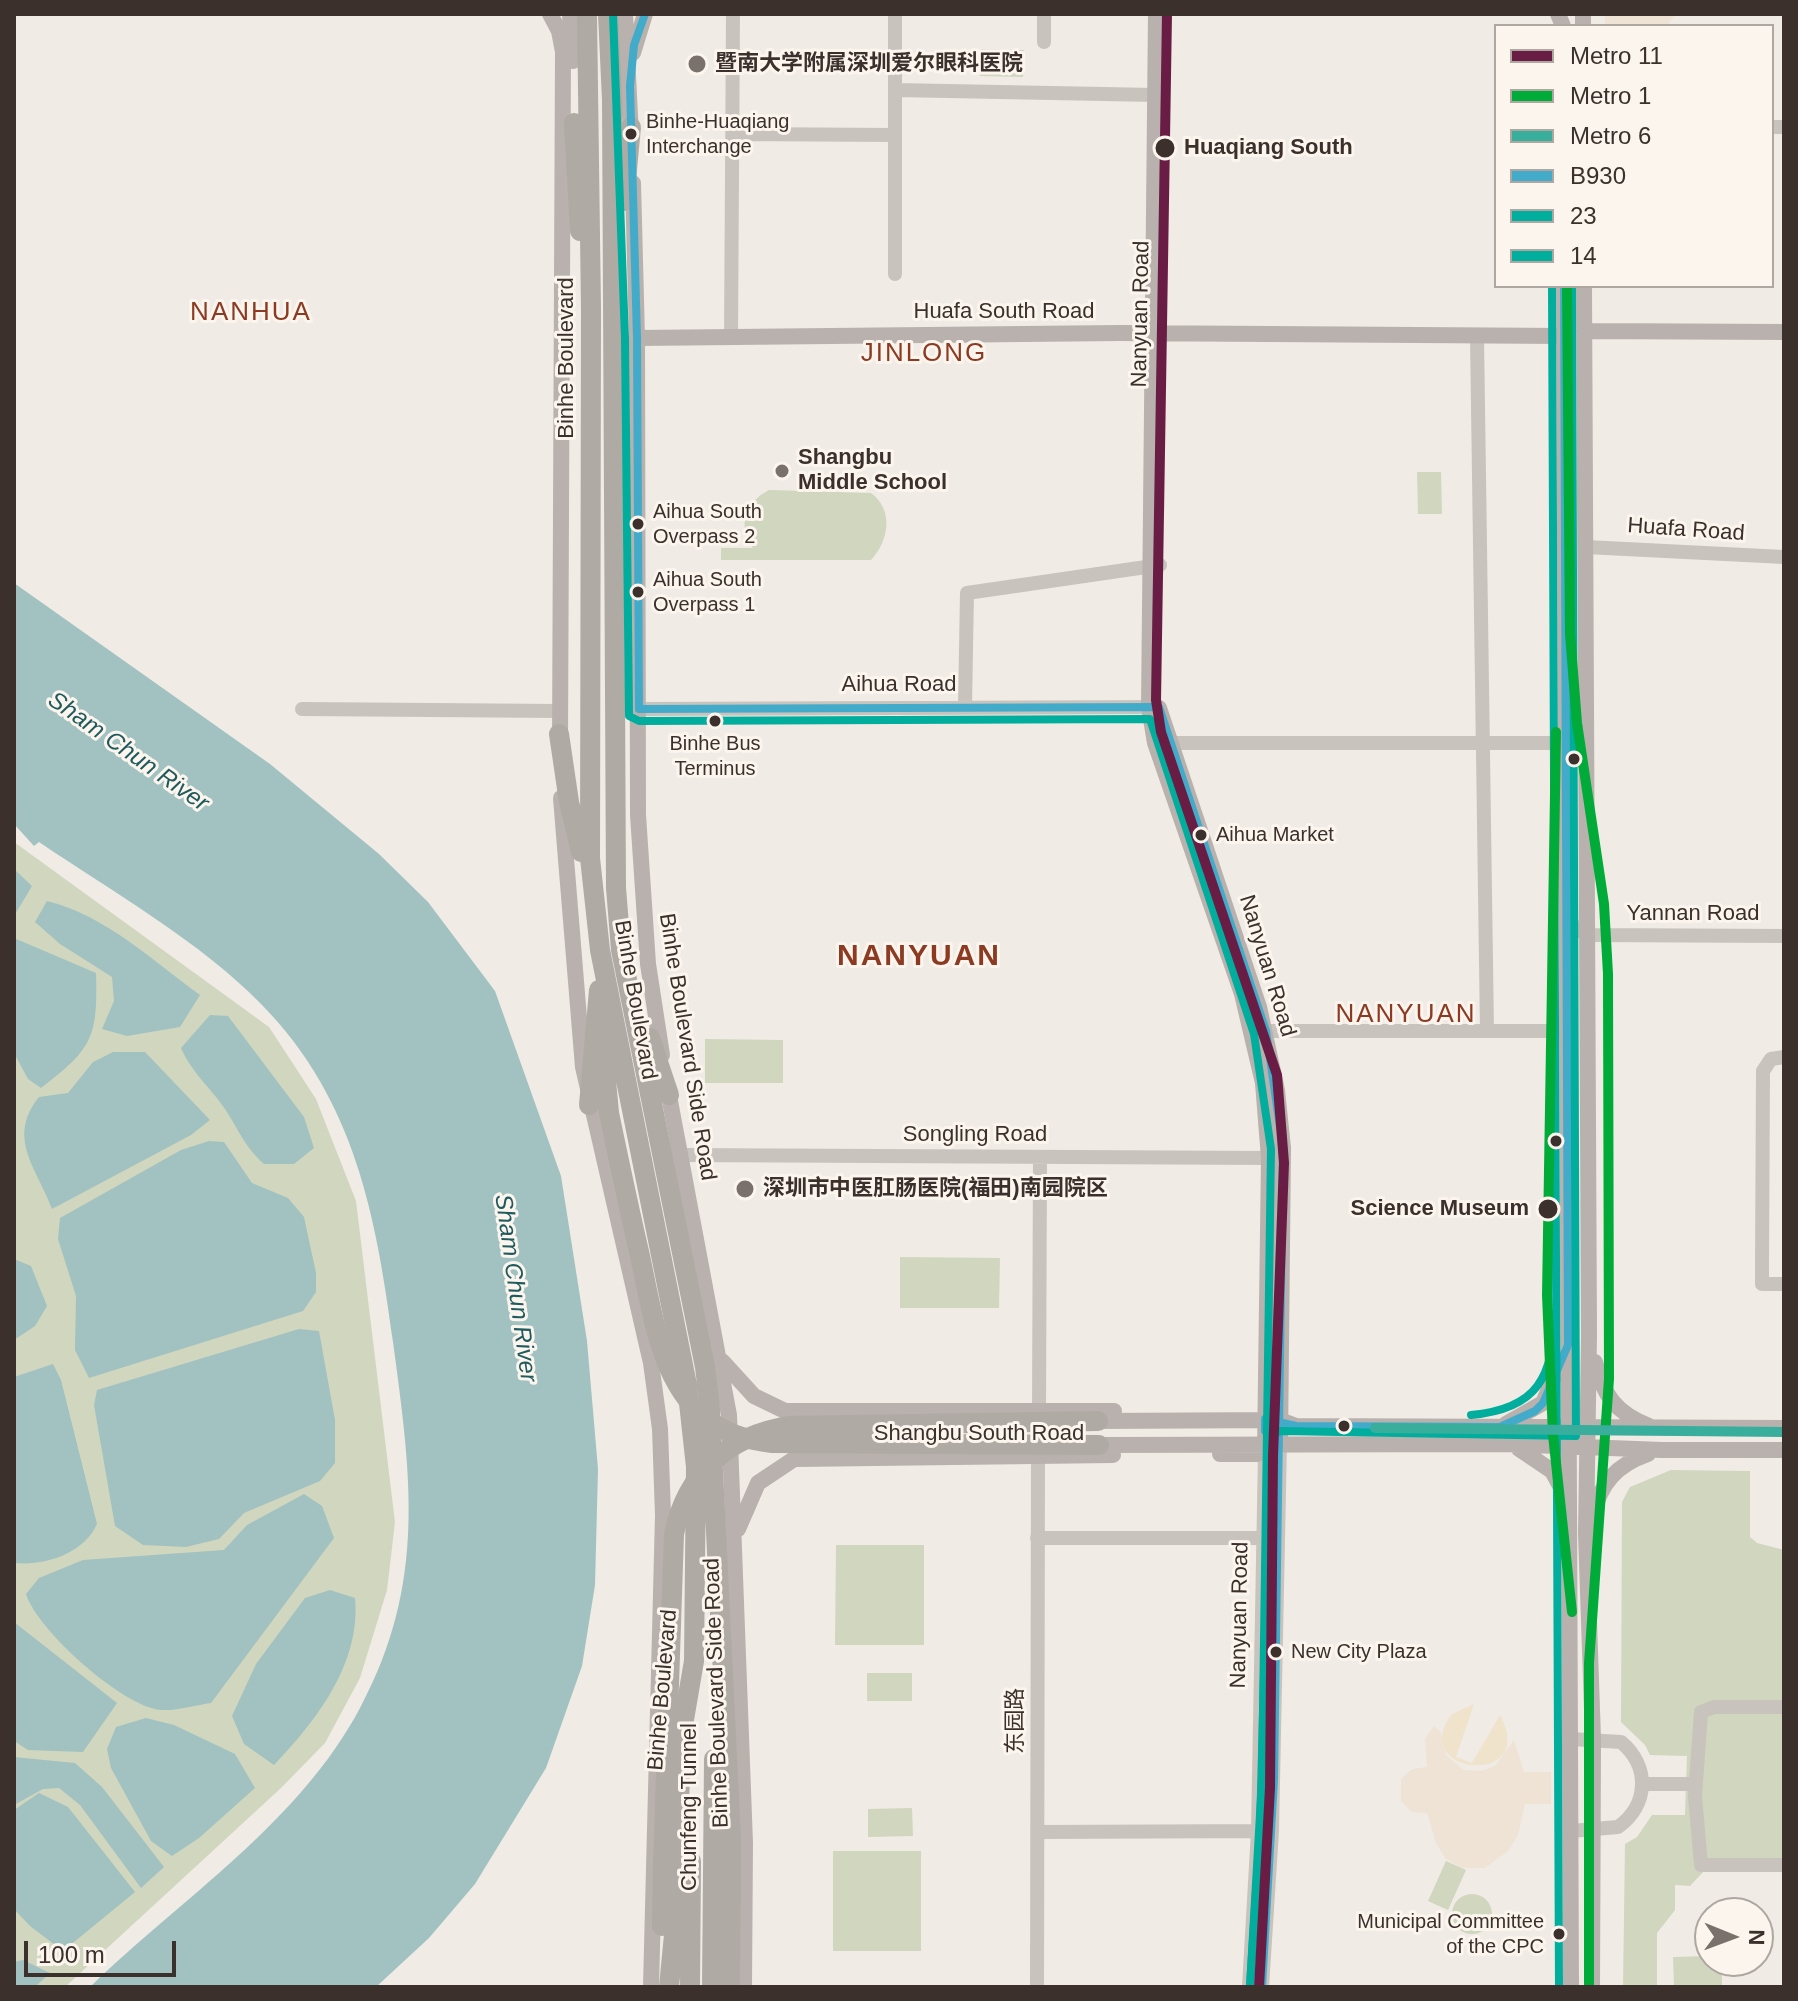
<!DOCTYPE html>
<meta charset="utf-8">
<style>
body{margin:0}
#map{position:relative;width:1798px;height:2001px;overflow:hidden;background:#f0ebe5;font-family:Arial,sans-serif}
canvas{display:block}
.frame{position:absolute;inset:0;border:16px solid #3b302b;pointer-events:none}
.legend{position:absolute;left:1494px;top:24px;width:280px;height:264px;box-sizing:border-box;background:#fbf5ee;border:2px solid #aea6a0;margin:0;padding:10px 14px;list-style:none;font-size:24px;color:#3b302b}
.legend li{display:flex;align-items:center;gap:16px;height:40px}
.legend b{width:40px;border:2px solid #aea6a0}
.north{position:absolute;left:1694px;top:1897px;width:80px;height:80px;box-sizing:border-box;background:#fbf5ee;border:2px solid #aea6a0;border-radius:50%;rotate:91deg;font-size:22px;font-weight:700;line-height:32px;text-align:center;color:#3b302b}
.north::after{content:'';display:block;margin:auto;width:28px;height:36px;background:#7a716c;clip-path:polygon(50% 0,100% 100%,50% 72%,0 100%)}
.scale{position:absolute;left:24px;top:1941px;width:152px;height:36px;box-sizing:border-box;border:4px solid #3b302b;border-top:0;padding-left:10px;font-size:24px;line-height:28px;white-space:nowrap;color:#3b302b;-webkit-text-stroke:6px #fbf5ee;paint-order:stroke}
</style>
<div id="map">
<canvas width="1798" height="2001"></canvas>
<div class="frame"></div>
<ul class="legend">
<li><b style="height:10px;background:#6a1d44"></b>Metro 11</li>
<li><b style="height:10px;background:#00ab39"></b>Metro 1</li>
<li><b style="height:10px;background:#3aae9c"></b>Metro 6</li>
<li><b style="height:10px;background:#43abca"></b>B930</li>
<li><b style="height:10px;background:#01ad9c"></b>23</li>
<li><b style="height:10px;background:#01ad9c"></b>14</li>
</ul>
<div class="north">N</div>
<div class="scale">100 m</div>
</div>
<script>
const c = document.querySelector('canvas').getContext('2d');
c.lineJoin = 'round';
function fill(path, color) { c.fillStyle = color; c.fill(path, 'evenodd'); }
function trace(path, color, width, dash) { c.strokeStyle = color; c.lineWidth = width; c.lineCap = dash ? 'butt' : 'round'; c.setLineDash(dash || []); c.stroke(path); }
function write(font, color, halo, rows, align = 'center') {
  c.font = font + ' Arial,"Noto Sans SC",sans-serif'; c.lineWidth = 6; c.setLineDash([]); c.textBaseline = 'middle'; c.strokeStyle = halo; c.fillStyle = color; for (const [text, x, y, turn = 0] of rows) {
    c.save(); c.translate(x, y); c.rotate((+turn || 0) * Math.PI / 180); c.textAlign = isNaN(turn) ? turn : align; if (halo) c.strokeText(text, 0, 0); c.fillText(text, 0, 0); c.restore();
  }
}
fill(new Path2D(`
 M981,49L1024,50L1023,77L980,76Z
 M1417,472H1441L1442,514H1418Z
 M769,490L871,493C894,510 889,541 871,560H721V548H753C737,527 745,502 769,490Z
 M14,842L269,1027L316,1099L356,1201L395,1522L387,1590L360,1678L325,1743L281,1788L65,1987H14Z
 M705,1039L783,1040V1083H705Z
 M900,1257L1000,1258L999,1308H900Z
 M1671,1470L1750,1471V1537L1757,1543L1784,1550V1869H1706L1690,1886L1675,1885V1910L1657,1933V1987H1623L1625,1844L1637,1837L1652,1815H1685L1687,1756L1650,1755L1645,1745L1621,1722L1622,1502L1630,1487Z
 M836,1545H924V1645H835Z
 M867,1673H912V1701H867Z
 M912,1808L913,1836L868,1837V1809Z
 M833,1851H921V1951H833Z
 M1446,1861L1466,1870L1448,1910L1428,1901Z
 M1452 1914a20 20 0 1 1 40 0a20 20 0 1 1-40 0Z
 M1710,1956V1961H1722V1987H1674L1673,1957Z`), '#d1d6bf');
fill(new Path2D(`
 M1474,1704L1456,1757L1472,1763L1500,1715C1540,1789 1405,1775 1452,1714Z`), '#efe3cc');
fill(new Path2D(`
 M1605,14H1675L1667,26H1605Z
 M1434,1726L1440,1731L1446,1755L1464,1770L1480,1771L1495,1766L1514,1740L1524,1772H1551V1804H1525L1518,1835L1509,1850L1485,1868H1462L1446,1859L1436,1843L1427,1813L1412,1812L1401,1801V1779L1412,1769L1427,1767L1425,1739Z`), '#eee3d5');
fill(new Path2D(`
 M14,583L270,764L379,854L428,902L495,991L561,1176L587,1341L598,1469L595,1585L582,1666L546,1768L475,1884L429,1938L376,1987H90C182,1898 299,1823 360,1708C427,1583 411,1476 393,1342C376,1216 355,1100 262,1005C201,942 113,892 39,842L34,846L14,824Z
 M14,869L32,886L14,916Z
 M47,901C105,915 153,961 200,995L180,1027L127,1036L102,1029L114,1001L112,977L60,944L35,922Z
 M14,938L96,973C98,1038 92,1049 41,1088L28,1079L14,1053Z
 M210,1015L228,1016L304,1117L314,1148L294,1164H264C244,1146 239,1130 225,1109C210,1087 192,1073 181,1048Z
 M113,1052H145L210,1120L191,1135L52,1209C37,1168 6,1138 39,1097L68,1093L93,1062Z
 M209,1141L224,1142L252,1183L288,1198L304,1217L316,1273V1292L303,1311L89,1378L75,1350L76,1296L58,1239L60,1218L181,1150Z
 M14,1259L31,1266L47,1306L35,1326L14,1340Z
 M299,1329L319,1331L335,1420V1463L320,1481L244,1513L219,1539L186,1547L143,1545L115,1526L94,1405L97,1390Z
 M53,1364L61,1380L97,1524C84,1553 46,1566 14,1563V1377Z
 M304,1494L322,1506L334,1538L211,1703C196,1705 177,1711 161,1710C123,1707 37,1630 26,1594L39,1578L83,1560L224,1550L247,1525Z
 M330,1590L355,1598C361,1663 317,1720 274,1765L244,1744L232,1716L256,1664L305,1598Z
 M14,1622L117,1703L83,1752L28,1750L14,1741Z
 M146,1718L174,1725L235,1754L255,1788L199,1838L172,1856L151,1841L111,1768L107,1749L116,1727Z
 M14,1757L75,1763L102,1787L164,1867L141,1888L80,1805L59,1788L43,1789L14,1805Z
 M39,1793L68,1807L135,1892L63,1951L30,1926L14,1909V1810Z
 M23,1960L50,1973L35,1987H14V1962Z`), '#a1c2c1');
trace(new Path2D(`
 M1044,14V42
 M895,90L1155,95
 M1772,127H1784
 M733,134L895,135
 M895,274V14
 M731,337L733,14
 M1477,337L1487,1031
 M1586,547L1784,557
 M965,707L967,593L1160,565
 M302,709L559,711
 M639,709L1159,707
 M1168,743H1565
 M1566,911L1574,927L1587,935L1784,936
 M1253,1031H1566
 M1784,1057L1771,1059L1763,1071L1762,1267V1284H1784
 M680,1155L1269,1158
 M1039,1411L1040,1157
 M1037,1538H1263
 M1784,1707H1714L1701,1712L1695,1796L1701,1865H1784
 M1571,1739L1621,1742C1650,1766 1649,1805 1618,1827L1571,1831
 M1643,1784H1695
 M1039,1832L1268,1831
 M1037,1987L1038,1455
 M1249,1987L1258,1831L1265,1452
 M1262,1987L1272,1831L1280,1443`), '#c9c3be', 14);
trace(new Path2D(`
 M550,14L559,31L563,52L560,743
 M570,14L573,61
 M625,14L631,136
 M1156,14L1149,707L1155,743L1242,994L1263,1083L1269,1158L1265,1452
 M1558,14L1563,26
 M1583,26V14
 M633,53L645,14
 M633,183L637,338L638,815L648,964L662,1055
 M1564,286L1571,1987
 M1584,286L1589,1336L1586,1533L1593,1739L1592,1987
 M1584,331L1784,332
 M637,338L1120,333L1564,336
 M1159,708L1259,1007L1277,1090L1283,1148L1280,1443
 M561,798L583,1067L651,1363L660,1429L663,1515L651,1987
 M667,1085L729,1415L745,1843L744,1987
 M722,1361L754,1396L785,1411H1114
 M1595,1362C1603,1395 1616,1413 1649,1426
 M1098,1421L1280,1420L1296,1426L1784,1428
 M1506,1424L1543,1403L1562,1358
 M1099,1445L1505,1444L1662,1450H1784
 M1518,1448L1552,1471L1565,1495
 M1220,1454H1256L1272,1449
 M1592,1516C1601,1483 1616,1465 1648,1454
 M738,1529L758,1483L794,1459L1113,1455`), '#b8b1ad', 16);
trace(new Path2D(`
 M587,14L591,310L590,858L600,950L687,1385L696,1467L694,1661L681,1737L676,1914L669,1987
 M608,14L612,100L616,888L621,950L705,1367L710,1409L731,1839L730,1987
 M574,123L580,231
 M624,201L631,127
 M559,734L569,802L581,852
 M602,1037L609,1113
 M650,1038L669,1095
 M589,1105L599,990
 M662,1926L663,1866
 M690,1987L691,1861
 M712,1987L714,1759`), '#afaaa4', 20);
trace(new Path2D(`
 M609,1113C619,1161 629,1209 640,1256C658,1340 667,1432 772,1443L1099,1445
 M663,1866L674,1534C686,1474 729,1435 790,1426L1098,1421`), '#afaaa4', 20);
trace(new Path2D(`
 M645,14L634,45L630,86L637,338L639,709L1159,707L1266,1031L1283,1148L1274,1780L1262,1987
 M1265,1431V1419L1296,1426L1500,1427L1535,1411L1543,1403L1568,1345L1564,286`), '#43abca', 8);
trace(new Path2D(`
 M613,14L625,338L629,716L639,721L1150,719L1254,1034L1271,1149L1262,1780L1250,1986
 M1552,286L1559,1987`), '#01ad9c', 8);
trace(new Path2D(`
 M1471,1415C1538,1409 1553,1377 1555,1314
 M1250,1986L1260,1830L1270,1437L1280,1431L1576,1436L1572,286`), '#01ad9c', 8);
trace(new Path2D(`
 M1167,14L1156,700L1161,732L1277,1075L1284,1163L1273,1456L1270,1788L1259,1987`), '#6a1d44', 10);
trace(new Path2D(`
 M1567,286L1570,634L1577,723L1604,904L1608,974L1609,1379L1589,1663V1987
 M1556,732L1547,1295L1553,1435L1572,1612`), '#00ab39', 10);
trace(new Path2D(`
 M1375,1428L1784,1432`), '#3aae9c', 10);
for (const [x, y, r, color] of [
 [697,64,10,"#7a716c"],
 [631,134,7,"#3b302b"],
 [1165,148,11,"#3b302b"],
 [782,471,8,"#7a716c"],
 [638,524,7,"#3b302b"],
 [638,592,7,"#3b302b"],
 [715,721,7,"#3b302b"],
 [1574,759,7,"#3b302b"],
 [1201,835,7,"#3b302b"],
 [1556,1141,7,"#3b302b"],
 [745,1189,10,"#7a716c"],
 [1548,1209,11,"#3b302b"],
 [1344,1426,7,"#3b302b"],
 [1276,1652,7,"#3b302b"],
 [1559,1934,7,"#3b302b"]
]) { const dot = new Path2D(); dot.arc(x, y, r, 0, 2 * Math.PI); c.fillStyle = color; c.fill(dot); trace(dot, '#fbf5ee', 3); }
write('20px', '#3b302b', '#fbf5ee', [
 ["Binhe-Huaqiang",646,122],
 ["Interchange",646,147],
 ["Aihua South",653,512],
 ["Overpass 2",653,537],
 ["Aihua South",653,580],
 ["Overpass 1",653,605],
 ["Binhe Bus",715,744,"center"],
 ["Terminus",715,769,"center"],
 ["Aihua Market",1216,835],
 ["New City Plaza",1291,1652],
 ["Municipal Committee",1544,1922,"right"],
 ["of the CPC",1544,1947,"right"]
], 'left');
write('bold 22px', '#3b302b', '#fbf5ee', [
 ["暨南大学附属深圳爱尔眼科医院",715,64],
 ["Shangbu",798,458],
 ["Middle School",798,483],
 ["深圳市中医肛肠医院(福田)南园院区",763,1189]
], 'left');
write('bold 22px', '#3b302b', '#fbf5ee', [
 ["Huaqiang South",1184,148],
 ["Science Museum",1529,1209,"right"]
], 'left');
write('22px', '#3b302b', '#fbf5ee', [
 ["Huafa South Road",1004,312],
 ["Nanyuan Road",1141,314,-89],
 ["Binhe Boulevard",567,358,-90],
 ["Huafa Road",1686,530,4],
 ["Aihua Road",899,685],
 ["Yannan Road",1693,914],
 ["Nanyuan Road",1267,966,73],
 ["Binhe Boulevard",635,1000,80],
 ["Binhe Boulevard Side Road",687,1047,81],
 ["Songling Road",975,1135],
 ["Shangbu South Road",979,1434],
 ["Nanyuan Road",1240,1615,-89],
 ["Binhe Boulevard",663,1690,-85],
 ["Binhe Boulevard Side Road",717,1693,-92],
 ["东园路",1016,1721,-90],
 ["Chunfeng Tunnel",690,1807,-90]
]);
write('italic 24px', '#1f5a5e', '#fbf5ee', [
 ["Sham Chun River",128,752,35],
 ["Sham Chun River",515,1288,82]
]);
c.letterSpacing = '2px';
write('26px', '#8c3b22', '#fbf5ee', [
 ["NANHUA",251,313],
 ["JINLONG",924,354],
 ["NANYUAN",1406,1015]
]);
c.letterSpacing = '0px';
c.letterSpacing = '2px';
write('bold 30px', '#8c3b22', '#fbf5ee', [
 ["NANYUAN",919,957]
]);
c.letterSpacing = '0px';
</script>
